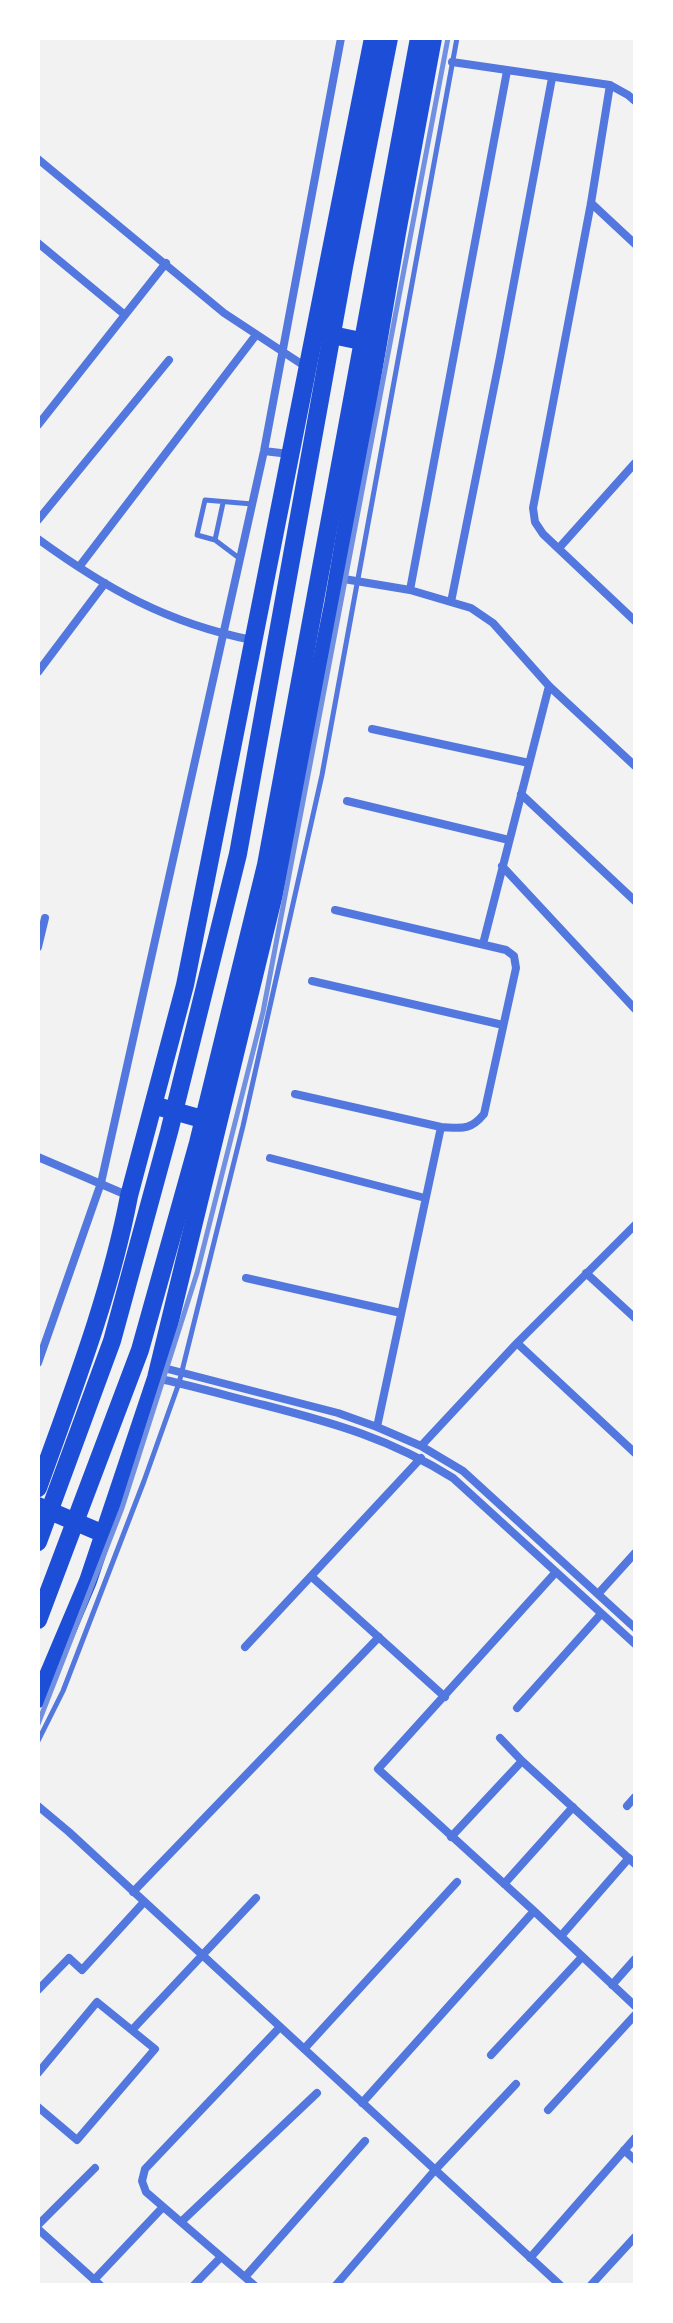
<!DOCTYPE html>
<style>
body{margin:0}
#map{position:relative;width:673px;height:2323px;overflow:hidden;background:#f2f2f2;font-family:"Work Sans",sans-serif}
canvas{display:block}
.frame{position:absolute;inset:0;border:40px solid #fff;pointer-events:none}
</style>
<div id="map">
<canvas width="673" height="2323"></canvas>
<div class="frame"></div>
</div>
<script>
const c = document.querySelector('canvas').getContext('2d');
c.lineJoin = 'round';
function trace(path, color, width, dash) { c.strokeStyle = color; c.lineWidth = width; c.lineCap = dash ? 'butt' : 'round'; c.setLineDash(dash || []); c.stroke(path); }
trace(new Path2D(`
 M215,540L223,503
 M239,558L215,540L197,535L205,500L252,504
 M38,1741L63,1691L144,1481L179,1383L243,1126L322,775L457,38`), '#5277de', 5);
trace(new Path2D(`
 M452,62L610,85L628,95L635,101
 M610,85L591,203L533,508L535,522L543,534L635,621
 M38,159L224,313L306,367
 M591,203L635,244
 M38,243L125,315
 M38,425L166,263
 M264,451L289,454
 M38,520L169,360
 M38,539C107,589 167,623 252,640
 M559,548L635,463
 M79,567L256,335
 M338,578L410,590L471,608L493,623L549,686L635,766
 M410,590L507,71
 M451,602L500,357L552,78
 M38,672L105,583
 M372,729L529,763
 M521,794L635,901
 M347,801L509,840
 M502,866L635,1009
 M483,944L549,686
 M38,947L45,918
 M312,981L503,1025
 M295,1094L441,1127C462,1128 470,1131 484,1114L516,968L514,956L506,950L335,910
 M38,1157L129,1196
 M270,1158L425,1198
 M586,1273L635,1318
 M246,1278L401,1313
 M517,1343L635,1453
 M38,1363L101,1183L264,451L341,38
 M160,1367L338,1413L377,1427L421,1446L463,1471L635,1628
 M156,1378C193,1386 228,1396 264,1405C334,1423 391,1439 453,1478L635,1644
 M377,1427L441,1127
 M421,1446L517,1343L635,1225
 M556,1572L378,1769L534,1911L635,2006
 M312,1577L445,1697
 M598,1594L635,1553
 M245,1647L421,1458
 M517,1708L601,1614
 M500,1738L522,1761L635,1864
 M38,1806L69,1832L560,2285
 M627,1806L635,1797
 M451,1837L522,1761
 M504,1884L573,1807
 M133,1892L379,1637
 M561,1936L629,1858
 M612,1985L635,1959
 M38,1990L69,1958L82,1970L144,1902
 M132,2030L256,1898
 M304,2049L457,1882
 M491,2055L582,1957
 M38,2073L97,2002L155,2049L77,2140L38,2107
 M362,2103L534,1911
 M548,2110L635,2015
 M624,2150L635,2160
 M181,2222L317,2093
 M38,2225L95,2168
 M38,2229L100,2285
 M530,2258L635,2138
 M245,2277L365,2141
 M94,2280L163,2207
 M194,2285L221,2257
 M254,2285L146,2192L142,2181L145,2169L280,2027
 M336,2285L435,2170L516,2084
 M591,2285L635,2237`), '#5277de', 8);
trace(new Path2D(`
 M318,332L375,344
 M160,1107L216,1123
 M38,1488C72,1393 110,1296 129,1196L185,985L373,38
 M38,1506L104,1534
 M38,1699L88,1581L156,1378L274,894L333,605L397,233L433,38`), '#1d4ed8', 18);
trace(new Path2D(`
 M38,1542L112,1341L169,1132L238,854L344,267L389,38
 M38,1620L140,1350L198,1143L266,865L419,38`), '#1d4ed8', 18);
trace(new Path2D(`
 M38,1724L122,1508L197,1273L263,1012L448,38`), '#7290e2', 5);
</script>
